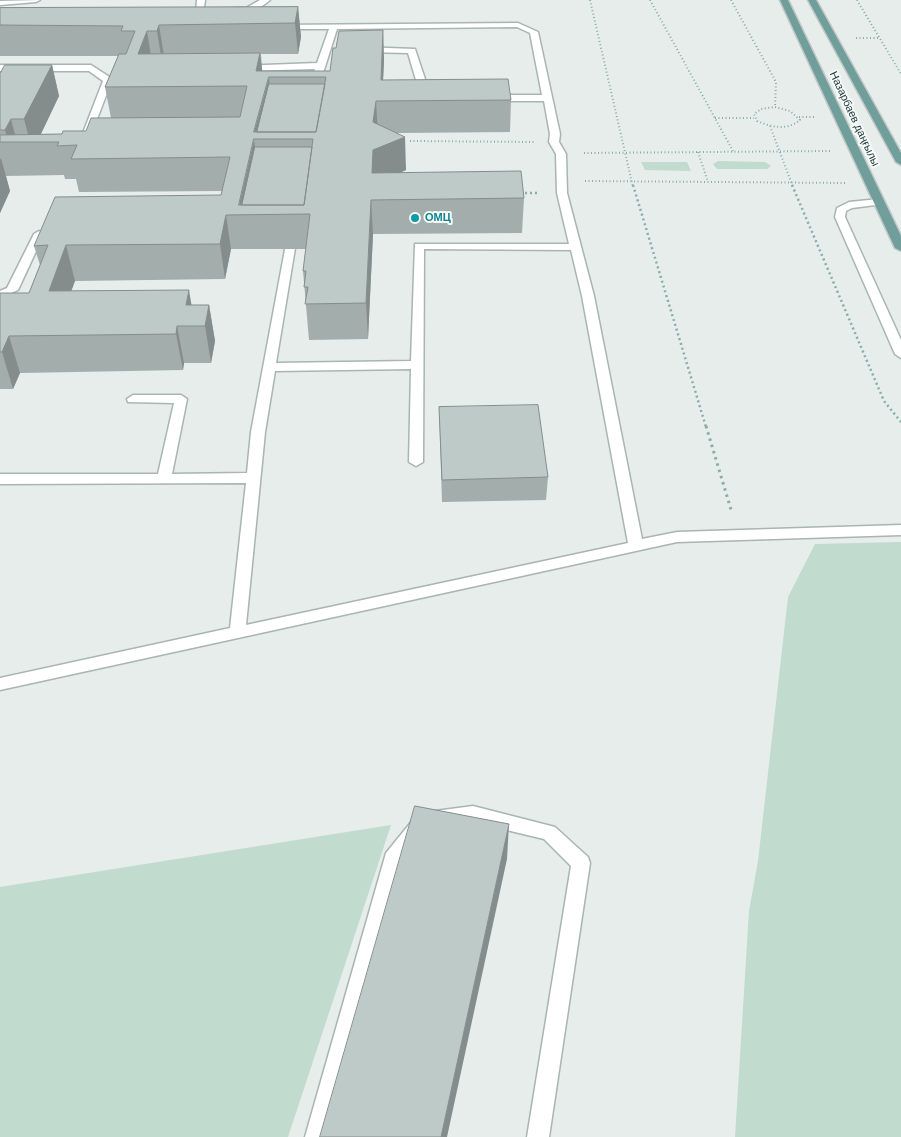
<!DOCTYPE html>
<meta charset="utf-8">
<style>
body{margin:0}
canvas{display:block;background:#e6edeb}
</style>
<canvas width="901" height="1137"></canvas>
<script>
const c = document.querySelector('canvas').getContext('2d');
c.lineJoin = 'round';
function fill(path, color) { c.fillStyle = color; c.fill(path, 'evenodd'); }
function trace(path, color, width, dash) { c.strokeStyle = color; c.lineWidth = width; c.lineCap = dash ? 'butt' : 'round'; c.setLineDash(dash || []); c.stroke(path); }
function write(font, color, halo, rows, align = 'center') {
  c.font = font + ' "DM Sans",sans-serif'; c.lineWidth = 4; c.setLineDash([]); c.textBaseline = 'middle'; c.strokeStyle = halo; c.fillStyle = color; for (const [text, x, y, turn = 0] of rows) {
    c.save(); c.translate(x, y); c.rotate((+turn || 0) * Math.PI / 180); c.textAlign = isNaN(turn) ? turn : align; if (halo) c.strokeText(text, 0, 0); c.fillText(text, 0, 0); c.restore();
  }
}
fill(new Path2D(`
 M718,161L765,162L771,166L767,169H717L713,164Z
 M641,162H687L691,171L645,170Z
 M901,542V1137H735L749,911L758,861L788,597L815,544Z
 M391,825L288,1137H0V887Z`), '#c1dbce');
const minor = new Path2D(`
 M40,0L36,2L0,5V1Z
 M197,0H205L203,14L196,12Z
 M260,0H270C260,9 242,18 230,10L234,8H246Z
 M518,23L538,32L560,134L559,142L566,154L567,193L594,296L642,539L677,532L901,525V535L677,542L0,690V678L230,628L246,483L0,484V474H158L174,403L128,402L127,399L133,395H181L187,399L172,474L247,473L251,432L289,228L293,227L298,230L276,363L411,361L415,244H569L557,193L556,154L549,142L550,134L544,101H492L487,98L492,95H542L530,33L517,27L337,29L318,89L313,92L308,89L315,69L242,71L239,70V66L317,63L329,29H277V25H280ZM424,249L571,250L582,296L628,543L246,625L265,432L275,371L411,369L409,462L416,466L423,462Z
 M361,47L415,49L431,97L429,99L421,97L408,53L364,52L360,49Z
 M0,65H91L111,78L112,80L89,140L81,138L103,81L89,71H0Z
 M879,199L884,202L883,204L852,208L846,211L845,217L901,340V358L895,354L835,217L837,208L849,202Z
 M39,231L44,234L18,290L0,298V291L7,288L34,234Z
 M473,806L555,827L588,857L590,863L549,1137H527L571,866L544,839L473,822L441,824L435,821L432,816L435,811Z
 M418,819L424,821L427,827L403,857L327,1137H305L386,853L412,821Z`);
const major = new Path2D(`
 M780,0H788L901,236V251L895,248Z
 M808,0H816L901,153V165L896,162Z`);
trace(minor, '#a9b5b3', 3);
trace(major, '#c2c9c8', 3);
trace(new Path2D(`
 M590,0L633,187
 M650,0L733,151
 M731,0L776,82L775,107
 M857,0L901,74
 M856,38H880
 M775,107L790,111L800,120C787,131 771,127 757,121L754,114L761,109Z
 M799,117H816
 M715,118H754
 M770,126L793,187
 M410,141L534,142
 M698,152L708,182
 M584,153L830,151
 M585,181L846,183`), '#89ada9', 2, [1, 2.5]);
trace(new Path2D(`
 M633,185L706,427
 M792,185L884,401L901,422
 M520,193H539`), '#89ada9', 2.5, [2, 3]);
trace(new Path2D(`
 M706,426L732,513`), '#89ada9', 3, [2.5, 4]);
fill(minor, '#fff');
fill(major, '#6f9e9b');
fill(new Path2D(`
 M298,7L301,37L298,54H261L262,71H330L336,48L383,30L384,61L383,80L511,100L510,132L398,133L406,170L401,172L524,198L522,233L373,234L368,339L309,340L303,271L306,249H231L225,279L75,281L71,291L192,305H209L215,341L211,363H184L183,370L20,373L13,389H0V293H29L40,265L34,246L221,195L222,191L79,192L76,179H65L64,175L6,176L10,191L0,213V74L52,65L59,96L41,134H62L86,131L111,118L105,87L118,56H0V8Z
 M439,407L548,477L546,500L442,502Z`), '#a3aeac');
fill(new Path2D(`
 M298,7L301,37L298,54L295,23Z
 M159,25L164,56L162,62L157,31Z
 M383,30L384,61L382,101L381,80Z
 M147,31L152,62L138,54Z
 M260,53L264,84L256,71Z
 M52,65L59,96L37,142H30L24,119Z
 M269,77L272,108L264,139L254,132Z
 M376,101L378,134L405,137L406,170L375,184L372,173L373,122Z
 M11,119L17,142H8L5,130Z
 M254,139L258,173L240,213L239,205Z
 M1,158L10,191L0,213V160Z
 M371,200L373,234L368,339L366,303Z
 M226,215L231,249L225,279L220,244Z
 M66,245L75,281L58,327L49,291Z
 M189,290L195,326L186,305Z
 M209,305L215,341L211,363L205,326Z
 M177,326L184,363L183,370L176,334Z
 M9,336L20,373L13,389L2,352Z
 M509,824L507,859L447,1137H441Z`), '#858d8c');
const building = new Path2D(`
 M298,7L295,23L159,25L157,31H147L138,54L260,53L256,71H330L333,48H336L339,31L383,30L381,80L508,79L511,100L376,101L373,122L405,137L373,150L372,173L521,171L524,198L371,200L366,303L305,304L308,287H304L306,271H303L310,214L226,215L220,244L66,245L49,291L189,290L186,305H209L205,326H177L176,334L9,336L2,352H0V293H29L48,245L34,246L55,197L221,195L230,157L71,159L77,145L57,146L59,142H0V135L62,134L63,131H86L91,118L240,117L247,86L105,87L119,54H126L135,31H121L123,26L0,25V8ZM269,77H326L316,132H254ZM254,139H313L304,205H239Z
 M5,65H52L24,119H11L5,130H0V74Z
 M269,84H325L316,132H257Z
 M255,147H312L304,205H242Z
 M538,405L548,477L442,480L439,407Z
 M415,806L509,824L441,1137H320Z`);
fill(building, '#becac8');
trace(building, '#858d8c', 1);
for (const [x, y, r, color] of [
 [415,218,5,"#0f9aa8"]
]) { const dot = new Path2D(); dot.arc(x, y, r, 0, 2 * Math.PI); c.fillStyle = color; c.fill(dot); trace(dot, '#f6faf9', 2); }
write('11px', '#263d3c', '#f6faf9', [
 ["Назарбаев даңғылы",854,119,65]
]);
write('bold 11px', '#0d838f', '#f6faf9', [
 ["ОМЦ",425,218]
], 'left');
</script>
